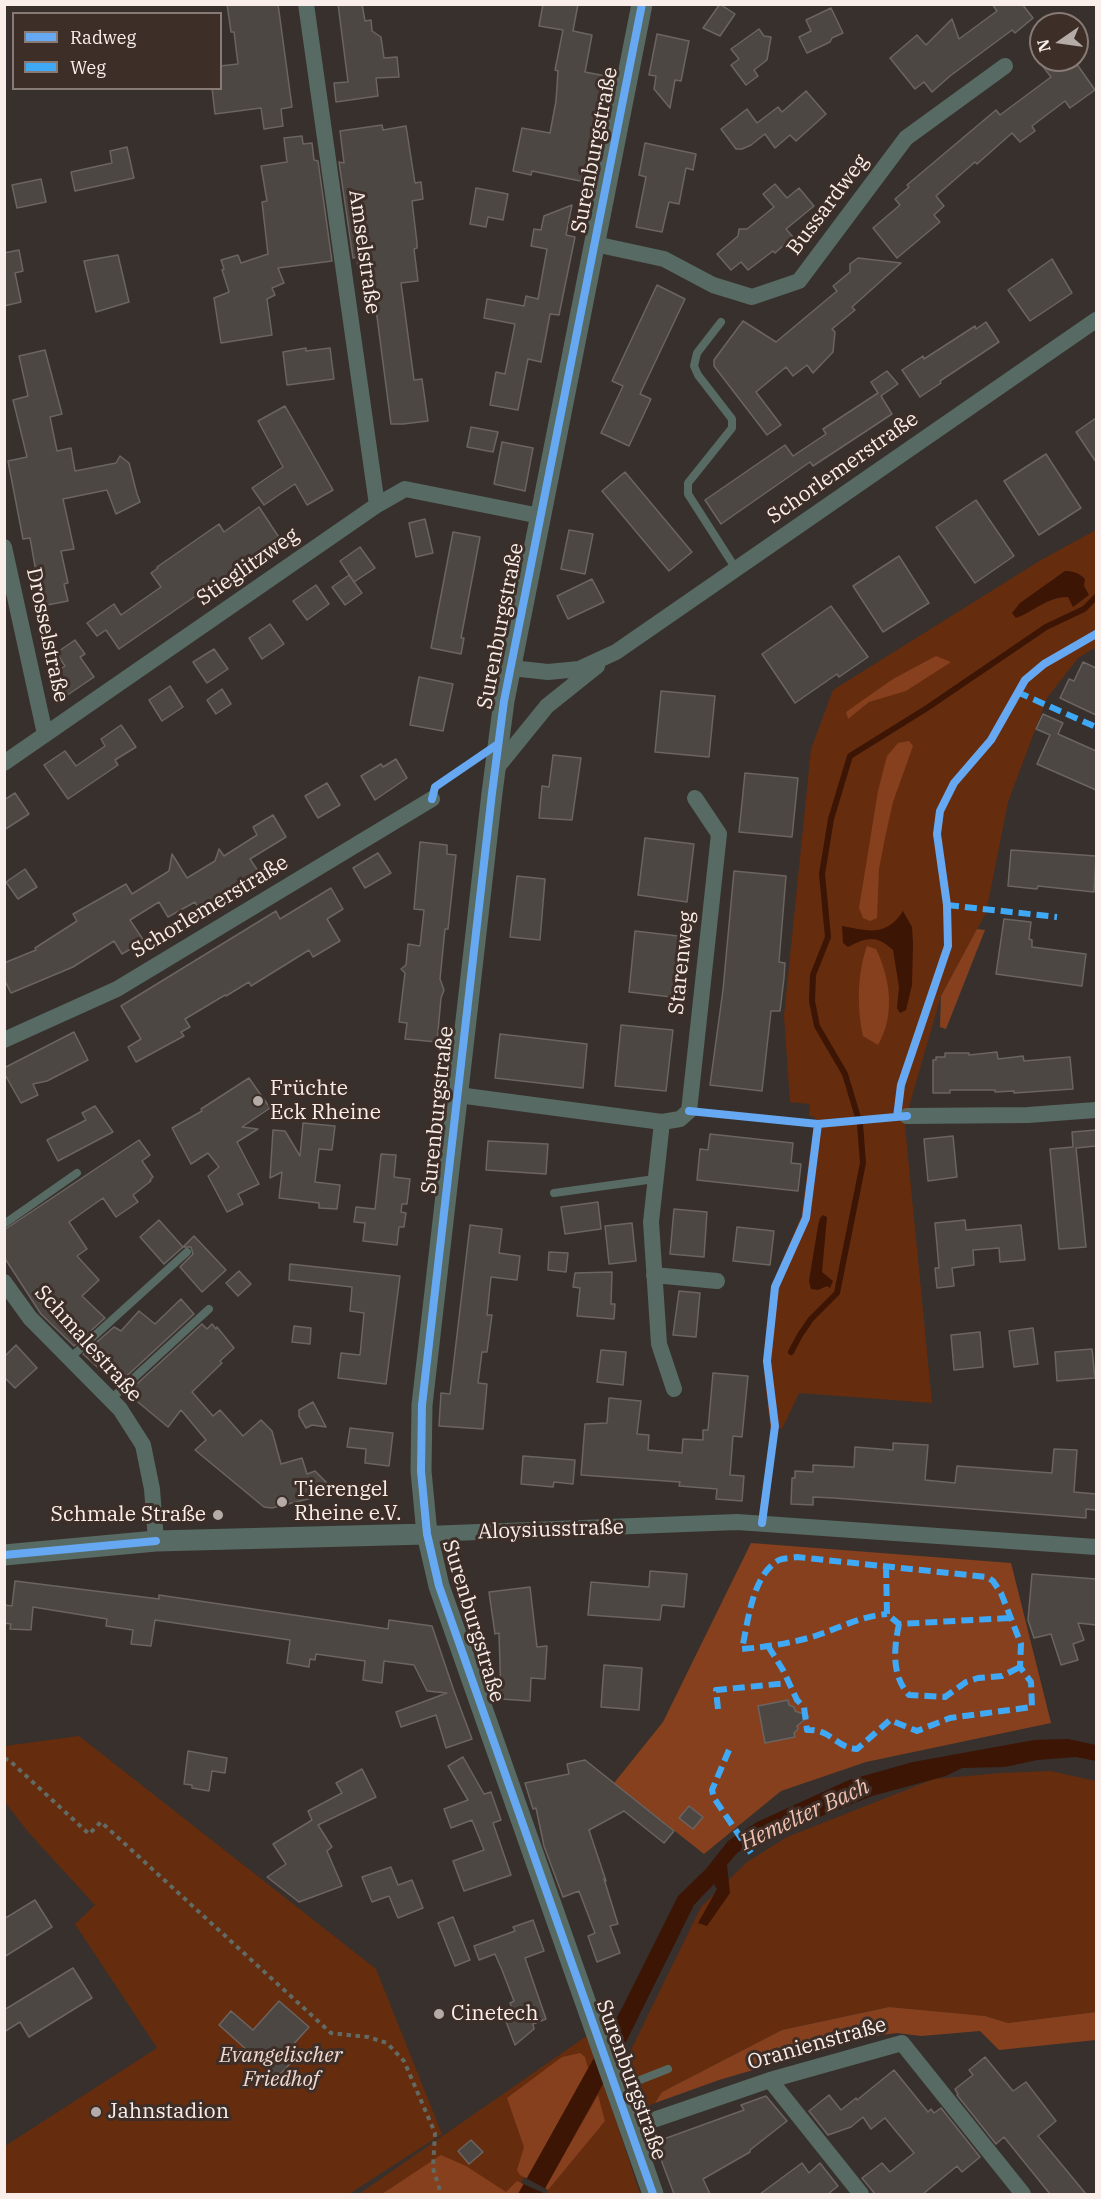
<!DOCTYPE html>
<meta charset="utf-8">
<style>
body{margin:0}
#map{position:relative;width:1101px;height:2199px;overflow:hidden;background:#38302d;font-family:"IBM Plex Serif",serif}
canvas{display:block}
.frame{position:absolute;inset:0;border:6px solid #f9eeea;pointer-events:none}
.legend{position:absolute;left:12px;top:12px;width:210px;height:78px;box-sizing:border-box;background:#3d2e28;border:2px solid #887b76;margin:0;padding:8px 10px;list-style:none;font-size:18px;color:#f9eeea}
.legend li{display:flex;align-items:center;gap:12px;height:30px}
.legend b{width:30px;border:2px solid #887b76}
.north{position:absolute;left:1029px;top:12px;width:60px;height:60px;box-sizing:border-box;background:#3d2e28;border:2px solid #887b76;border-radius:50%;rotate:257deg;font-size:16px;font-weight:700;line-height:24px;text-align:center;color:#f9eeea}
.north::after{content:'';display:block;margin:auto;width:21px;height:27px;background:#b5aca8;clip-path:polygon(50% 0,100% 100%,50% 72%,0 100%)}
</style>
<div id="map">
<canvas width="1101" height="2199"></canvas>
<div class="frame"></div>
<ul class="legend">
<li><b style="height:8px;background:#66a8f1"></b>Radweg</li>
<li><b style="height:8px;background:#3fa9f5"></b>Weg</li>
</ul>
<div class="north">N</div>
</div>
<script>
const c = document.querySelector('canvas').getContext('2d');
c.lineJoin = 'round';
function fill(path, color) { c.fillStyle = color; c.fill(path, 'evenodd'); }
function trace(path, color, width, dash) { c.strokeStyle = color; c.lineWidth = width; c.lineCap = dash ? 'butt' : 'round'; c.setLineDash(dash || []); c.stroke(path); }
function write(font, color, halo, rows, align = 'center') {
  c.font = font + ' "IBM Plex Serif",serif'; c.lineWidth = 6; c.setLineDash([]); c.textBaseline = 'middle'; c.strokeStyle = halo; c.fillStyle = color; for (const [text, x, y, turn = 0] of rows) {
    c.save(); c.translate(x, y); c.rotate((+turn || 0) * Math.PI / 180); c.textAlign = isNaN(turn) ? turn : align; if (halo) c.strokeText(text, 0, 0); c.fillText(text, 0, 0); c.restore();
  }
}
fill(new Path2D(`
 M1096,530V647L1078,658L1047,698L1008,802L986,913L941,996L910,1103L905,1126L932,1403L799,1393L782,1429L770,1428L763,1361L771,1287L801,1216L815,1117L809,1116L810,1104L790,1102L784,1016L811,749L833,690L1041,560Z
 M79,1736L376,1969L442,2134L349,2194H5V2146L157,2048L75,1924L95,1905L29,1833L5,1802V1746Z
 M1050,1771L1096,1781V2012L1008,2023L985,2016L888,2007L782,2030L662,2092L655,2103L648,2106L641,2103L625,2062L701,1907L747,1862L787,1837L934,1779L1001,1773Z
 M588,2035L640,2194H359Z`), '#662c0e');
fill(new Path2D(`
 M936,656L951,662L906,691L869,702L848,719L846,712L893,679Z
 M909,741L913,746L893,802L885,838L879,869L877,918L870,921L863,918L859,908L878,791L887,756L898,743Z
 M977,929L985,930L946,1029L940,1027L941,996Z
 M867,946L876,949C891,980 895,1016 878,1045L863,1036C857,1008 857,973 867,946Z
 M751,1543L1011,1563L1051,1723L866,1762L781,1791L704,1854L614,1783L663,1722Z
 M889,2007L985,2016L1008,2023L1096,2012V2040L999,2050L980,2031L921,2036L897,2033L866,2037L719,2080L655,2103L662,2092L782,2030Z
 M580,2053L585,2057L588,2068L527,2179L520,2175L517,2170L524,2147L507,2098L562,2057Z
 M598,2095L605,2121L548,2190L545,2188Z
 M441,2155L466,2166L506,2192L517,2181L524,2184L518,2194H382Z`), '#86401e');
fill(new Path2D(`
 M1065,571C1073,571 1079,573 1085,579L1084,586L1089,595L1073,607L1068,597C1049,596 1033,612 1016,618L1012,613L1020,603Z
 M903,911L912,927L913,943L912,985L906,1010L900,1013L897,1008L899,987L893,950C876,935 868,937 848,947L843,943L842,926C869,931 886,937 903,911Z
 M823,1215L827,1217L822,1272L833,1281L830,1288L827,1286L818,1290L811,1289L809,1281L818,1226L820,1218Z
 M1068,1739L1096,1745V1761L1076,1757L1037,1760L1005,1767L962,1768L946,1776L872,1796L807,1822L764,1835L737,1853L727,1865L730,1893L707,1926L698,1923L717,1889L714,1884L694,1905L623,2048L542,2194H518L622,2008L678,1896L706,1869L728,1841L757,1822L849,1780L913,1762L1034,1740Z`), '#3c1505');
fill(new Path2D(`
 M524,2177L548,2190L546,2194L521,2183Z`), '#38302d');
trace(new Path2D(`
 M791,1352L800,1335L811,1319L837,1293L863,1163L860,1124L845,1074L817,1026L812,1001L813,975L828,937L822,874L831,819L850,756L927,708L1046,627L1084,609L1096,597`), '#3c1505', 6);
const building = new Path2D(`
 M227,4H278L292,107L281,109L283,126L264,129L261,108L215,114L212,88H220V66L238,64L234,32H231Z
 M338,4H362L365,21L371,20L372,31L381,37L384,58L397,57L399,77L376,78L378,96L336,102L334,83L348,82Z
 M543,4H578L573,31L592,35L585,72L606,76L585,182L532,171L531,175L513,171L522,128L550,133L556,101L558,71L555,70L563,30L539,26Z
 M720,4L735,14L720,36L703,28Z
 M992,4H1022L1033,18L1015,33L1012,30L950,76L932,92L924,82L915,89L890,58L917,35L926,45L952,19L959,39L997,11Z
 M831,8L843,33L832,38L830,42L807,53L799,37L811,31L806,20Z
 M759,29L764,36L771,37L767,60L754,70L758,76L746,85L731,65L739,59L731,49Z
 M657,34L689,41L681,81L675,80L670,108L654,89L656,76L649,75Z
 M1038,60H1074L1095,90L1070,108L1065,101L1032,126L1035,131L1020,142L1012,133L977,164L975,162L936,196L944,206L934,215L940,222L897,258L873,228L900,205L895,199L909,187L907,185L996,110L1000,115L1051,77Z
 M806,91L826,114L796,141L790,135L775,148L765,134L751,145L742,149H736L721,129L747,109L757,123L778,107L782,112Z
 M382,125L383,130L406,126L415,183L421,182L423,199L412,201L417,243V248L414,249L418,281L401,283L414,380L422,379L428,421L403,424H391L374,294L368,268L358,269L357,257L353,258L339,162L344,163L340,131Z
 M302,136L303,144L312,143L314,160L318,161L332,261L278,268L284,283L272,288L275,295L267,299L272,335L221,343L214,298L229,292L222,270L224,269L221,260L238,255L241,263L268,254L262,202L267,201L261,166L287,162L284,138Z
 M645,143L696,154L693,170L686,168L679,204L669,202L662,232L636,227L646,177L639,175Z
 M127,147L134,178L75,191L71,172L112,163L110,151Z
 M41,179L46,202L17,208L12,185Z
 M775,184L787,198L799,188L814,206L786,229L793,237L775,253L773,251L748,270L741,262L731,270L717,254L738,236L739,229H747L774,207L763,194Z
 M476,188L508,194L503,220L488,217L486,227L470,224Z
 M572,205L566,235L575,237L559,315L550,314L541,362L528,359L518,410L490,405L496,372L505,374L515,324L484,318L487,299L524,306L526,296L538,299L547,249L531,246L534,229L541,230L544,216Z
 M19,250L23,271L15,273L21,302L4,306V253Z
 M118,255L129,302L96,312L84,261Z
 M858,258L901,263L852,307L855,310L832,329L835,332L833,352L813,373L807,365L793,376L786,367L756,392L781,425L767,435L714,366V360L743,321L776,342L837,291L833,286L850,272V264Z
 M1052,259L1072,293L1030,321L1008,290Z
 M657,285L685,299L640,394L651,399L629,446L601,433L623,386L612,381Z
 M986,322L999,342L940,381L941,383L920,397L902,370L923,356L924,359L975,326L976,329Z
 M306,348V351L330,348L334,379L287,385L283,352Z
 M45,350L62,414L50,417L57,451L71,448L75,471L116,463L120,456L129,463L137,494L140,502L116,514L107,490L63,499L74,549L61,551L68,583L64,584L68,601L42,606L30,538L23,539L8,461L27,457L13,400L28,396L19,356Z
 M887,371L898,384L881,396L892,414L813,466L810,462L721,524L705,500L785,445L793,456L826,434L823,429L878,393L871,382Z
 M285,406L333,490L307,505L295,484L264,505L252,488L283,467L258,421Z
 M1096,418V462L1076,432Z
 M471,427L498,432L493,452L467,447Z
 M502,442L533,448L525,491L494,484Z
 M1046,454L1081,508L1039,535L1004,481Z
 M625,472L692,552L669,571L602,491Z
 M976,500L1014,556L975,583L936,527Z
 M259,507L284,545L218,591L213,584L119,649L106,630L97,636L87,623L114,604L121,615L161,587L151,573L158,568L157,567L219,524L224,532Z
 M425,519L433,553L416,557L409,523Z
 M569,530L593,534L585,574L561,569Z
 M453,532L480,537L461,638H464L461,654L431,648Z
 M360,547L375,568L354,582L340,561Z
 M899,556L929,603L883,632L853,586Z
 M349,575L362,593L345,605L332,587Z
 M592,579L604,602L568,619L557,596Z
 M316,585L329,604L307,620L293,601Z
 M831,606L868,657L839,677L837,674L795,703L762,654Z
 M270,624L284,644L262,659L249,638Z
 M75,640L85,654L80,657L94,677L66,696L51,676L65,666L56,653Z
 M214,649L228,669L207,683L193,662Z
 M1083,662L1096,668V715L1060,698L1069,679L1074,681Z
 M419,677L453,684L443,731L410,725Z
 M170,686L183,707L162,721L149,700Z
 M222,689L231,704L216,714L207,700Z
 M661,691L715,696L709,757L655,752Z
 M1043,714L1063,723L1058,734L1096,751V790L1037,764L1050,735L1036,729Z
 M121,725L136,747L115,760L118,765L68,799L44,765L65,751L76,766L105,746L101,739Z
 M553,755L581,758L572,820L539,818L542,786L549,787Z
 M396,759L407,778L375,800L361,776L381,764L383,767Z
 M745,773L798,778L792,837L739,832Z
 M327,783L340,805L318,818L305,796Z
 M15,793L29,814L4,830V800Z
 M273,815L286,837L250,859L258,871L240,882L241,884L228,893L198,908L195,902L168,917L159,902L130,920L144,941L122,954L114,941L73,967L11,993L4,979V963L36,950L35,948L77,921L73,914L126,884L132,894L169,871L172,854L187,878L215,861L219,849L224,856L257,835L253,827Z
 M645,838L694,844L687,902L638,895Z
 M420,842L447,845V854L456,855L448,929H445L440,979L444,990L441,998L437,1042L405,1039L407,1023L399,1022L405,973L401,969L406,965L408,944L420,946L424,910L414,909Z
 M1011,850L1096,856L1094,892L1038,886L1037,889L1008,886Z
 M378,853L391,873L365,888L353,868Z
 M25,869L37,887L18,899L6,882Z
 M734,871L786,876L779,962L785,963L784,978L780,1011H771L762,1091L710,1085L723,990Z
 M517,876L545,879L540,940L510,937Z
 M331,888L343,909L327,919L340,941L313,957L309,950L251,986L249,982L226,996L225,995L185,1019L190,1027L181,1032L184,1036L136,1062L128,1047L141,1039L121,1006L276,911L280,919Z
 M1004,919L1031,922L1029,939L1032,940V947L1086,954L1082,986L996,974Z
 M635,931L687,937L680,998L629,992Z
 M621,1025L673,1030L666,1091L615,1086Z
 M74,1032L88,1060L47,1081L33,1084L38,1095L21,1103L4,1073V1068Z
 M500,1034L587,1044L583,1088L495,1078Z
 M997,1052L998,1059L1023,1056L1024,1061L1070,1057L1073,1089L1014,1093V1091L995,1092V1090H950V1093H933V1060H936V1057H945V1053H969V1055Z
 M249,1078L270,1108L242,1127L258,1129L237,1142L259,1184L238,1194L243,1204L227,1212L208,1176L219,1167L208,1153L191,1164L172,1128L202,1111L201,1109Z
 M95,1106L113,1132L58,1161L47,1140L86,1120L82,1113Z
 M303,1123L335,1126L332,1150L319,1149L315,1182L340,1185L337,1209L319,1208V1203L279,1198L282,1172L270,1178L273,1130L285,1131L300,1156Z
 M1096,1130V1146L1076,1148L1086,1247L1059,1249L1050,1149L1073,1147L1072,1132Z
 M710,1134L793,1143L791,1163L801,1164L798,1191L697,1180L700,1149L708,1150Z
 M953,1136L957,1177L928,1181L924,1139Z
 M139,1140L150,1155L142,1161L153,1177L150,1180L151,1181L133,1195L138,1202L116,1217L103,1198L69,1222L87,1249L77,1256L99,1280L82,1296L105,1318L74,1346L41,1314L4,1257V1230Z
 M488,1141L548,1144L546,1174L486,1170Z
 M381,1154L396,1155L394,1177L410,1179L407,1204H402L401,1212L406,1213L404,1227H399L397,1245L363,1241L365,1223L354,1222L356,1207L375,1209Z
 M598,1202L601,1229L565,1234L561,1207Z
 M674,1209L707,1212L704,1257L670,1254Z
 M159,1220L183,1247L194,1236L226,1270L202,1292L180,1267L193,1254L191,1247H183L164,1264L140,1237Z
 M965,1220L966,1230L1021,1225L1025,1260L1000,1262L999,1248L973,1250L974,1265L952,1268L954,1286L937,1288L935,1268H939L935,1223Z
 M632,1223L636,1261L609,1264L605,1226Z
 M470,1225L502,1229L499,1253L520,1256L517,1280L491,1277L487,1315H492L487,1352H482L478,1383L487,1384L483,1429L439,1426L441,1393L450,1394Z
 M737,1227L774,1231L770,1265L733,1261Z
 M549,1252L568,1253L566,1272L548,1270Z
 M290,1264L400,1276L386,1384L338,1378L341,1353L360,1355L364,1313L350,1311L352,1287L289,1280Z
 M239,1271L251,1284L238,1296L226,1283Z
 M612,1272L611,1304H615L614,1319L577,1316L580,1288L573,1287L575,1273Z
 M679,1291L700,1293L696,1337L673,1335Z
 M181,1299L194,1314L117,1385L83,1354L114,1327L121,1331L139,1311L155,1324Z
 M202,1324L207,1329L212,1324L216,1329L217,1327L234,1348L220,1361L222,1363L192,1392L213,1416L220,1410L243,1436L261,1420L272,1431L281,1464L302,1458L307,1474L315,1471L327,1483L328,1494L272,1508L264,1507L195,1450L206,1440L181,1410L168,1427L127,1393Z
 M294,1326L311,1328L310,1344L292,1342Z
 M1033,1328L1038,1364L1014,1367L1009,1331Z
 M980,1332L983,1367L954,1370L951,1335Z
 M16,1345L37,1368L15,1388L4,1377V1357Z
 M1092,1349L1095,1378L1057,1381L1055,1352Z
 M601,1350L626,1352L623,1385L597,1382Z
 M713,1373L748,1376L742,1437L733,1436L730,1475L744,1476L742,1501L716,1499L717,1489L679,1486L680,1482L581,1475L585,1424L607,1423L609,1398L641,1401L637,1434L649,1435L648,1450L682,1453L683,1439L703,1440V1430H708Z
 M313,1402L326,1427L312,1425L306,1428L299,1416V1410Z
 M350,1428L393,1433L389,1466L365,1463L366,1449L347,1447Z
 M893,1443L928,1445L925,1480L955,1483L957,1466L1052,1473L1054,1449L1077,1450L1074,1492L1096,1494V1510L1086,1509V1518L834,1498L813,1497V1505L791,1504L792,1478H795V1471L813,1472V1465L854,1467L855,1447L893,1450Z
 M523,1456L575,1460L573,1484L554,1482L553,1487L521,1484Z
 M650,1571L687,1574L684,1607L662,1605L660,1620L588,1615L591,1582L649,1587Z
 M1032,1574L1096,1579V1625L1078,1623L1084,1640L1073,1644L1078,1660L1061,1665L1051,1634L1034,1638L1028,1620Z
 M15,1581L159,1599V1595L388,1629L389,1620L432,1626L454,1691L472,1739L446,1748L436,1715L401,1727L396,1712L447,1693L427,1691L414,1665L384,1661L382,1683L363,1680L365,1661L316,1654L315,1660L310,1659L309,1667L287,1663L290,1640L155,1620L151,1646L131,1644L133,1630L106,1626L107,1619L33,1607L31,1630L10,1629L11,1624L4,1623V1605L12,1606Z
 M530,1587L537,1647L547,1646L545,1679L531,1678L530,1701L501,1699L499,1633L495,1634L489,1592Z
 M604,1665L642,1668L639,1710L601,1707Z
 M788,1700L789,1705L794,1707L795,1711L809,1716L797,1726L798,1729L794,1733L795,1737L765,1743L758,1706Z
 M188,1751L227,1758L225,1773L212,1771L209,1791L192,1788V1785L184,1784Z
 M463,1757L484,1794L491,1792L501,1820L493,1823L511,1875L464,1891L453,1861L484,1850L472,1820L451,1828L444,1809L468,1800L448,1766Z
 M585,1760L674,1831L664,1843L624,1811L589,1830L606,1881L604,1879L618,1924L610,1926L620,1953L597,1962L588,1936L595,1933L579,1891L563,1897L544,1846L536,1808L533,1809L525,1783L569,1774L567,1764Z
 M362,1769L376,1797L318,1825L332,1847L327,1851L342,1886L299,1902L267,1877L286,1864L273,1844L312,1820L308,1811L342,1793L336,1783Z
 M689,1806L703,1817L693,1829L679,1818Z
 M391,1867L398,1885L412,1880L423,1908L398,1918L389,1896L372,1902L362,1877Z
 M35,1900L52,1927L4,1957V1919Z
 M453,1917L470,1960L455,1966L438,1923Z
 M533,1920L544,1951L525,1958L546,2019L533,2024L534,2029L515,2045L502,2011L512,2008L510,2003L514,2001L502,1970L495,1954L479,1960L474,1946L515,1931L513,1927Z
 M73,1968L92,1998L29,2037L20,2022L4,2032V2010Z
 M279,2001L309,2027L282,2057L290,2064L277,2077L219,2025L231,2011L253,2030Z
 M985,2057L1013,2091L1026,2082L1056,2121L1038,2136L1086,2194H1050L1004,2137L996,2144L957,2095L958,2094L955,2089L973,2075L969,2070Z
 M894,2070L928,2112L931,2109L934,2113L941,2108L980,2157L962,2172L957,2166L923,2194H875L862,2178L882,2163L890,2172L914,2153L885,2118L871,2129L863,2117L851,2127L828,2135L809,2111L829,2095L841,2110L856,2098L857,2100Z
 M766,2096L787,2121L750,2150V2152L703,2179L710,2194H674L657,2149L661,2140L744,2110L741,2105Z
 M471,2140L483,2152L469,2164L458,2151Z
 M802,2163L809,2173L820,2163L838,2186L828,2194H760Z`);
fill(building, '#4d4744');
trace(building, '#6b6461', 1.5);
trace(new Path2D(`
 M4,1758L10,1761L89,1834L101,1822L331,2033L368,2037L387,2043L404,2061L435,2133L433,2168L441,2194`), '#626a64', 4, [4.5, 4.5]);
trace(new Path2D(`
 M721,322L697,353L694,366L698,375L732,419V428L688,483V494L736,569
 M554,1193L655,1179
 M4,1224L77,1173
 M70,1358L187,1252
 M111,1399L209,1309
 M617,2089L668,2069`), '#576a63', 8);
trace(new Path2D(`
 M306,4L377,505
 M595,244L664,259L713,285L752,297L799,281L906,138L1005,66
 M4,547L45,734
 M511,668L548,672L579,669L616,652L1096,320
 M4,763L377,505L405,489L540,516
 M495,770L547,706L597,666
 M4,1040L117,989L432,799
 M458,1095L662,1122L651,1222L659,1344L674,1389
 M907,1116L1028,1115L1096,1110
 M662,1122L680,1119L689,1111L719,834L695,798
 M654,1275L717,1281
 M4,1282L30,1318L120,1409L143,1445L152,1489L156,1541
 M427,1534L737,1522L1096,1547
 M770,2080L861,2194
 M630,2128L770,2080L902,2043L1023,2194`), '#576a63', 16);
trace(new Path2D(`
 M642,4L504,701L492,793L422,1405L421,1471L427,1534L439,1586L653,2194
 M4,1555L156,1541L427,1534`), '#576a63', 21);
trace(new Path2D(`
 M1017,692L1096,727
 M947,905L1057,917
 M886,1566L887,1614L899,1624L1009,1618
 M899,1624C894,1648 891,1675 909,1695L945,1697L966,1682L978,1678L1002,1676L1020,1667
 M768,1646L783,1670L797,1700L804,1707L807,1730C832,1729 834,1747 857,1749L890,1720L917,1731L950,1718L1032,1707L1031,1682L1020,1667L1021,1644L1001,1593L993,1581L987,1577L797,1557C792,1558 784,1558 779,1560C752,1575 748,1622 742,1649C767,1647 792,1643 815,1636C839,1628 862,1616 887,1614
 M718,1709L716,1690L788,1683
 M729,1750L712,1790L714,1798L751,1853`), '#3fa9f5', 6, [12, 6]);
trace(new Path2D(`
 M642,4L504,701L492,793L422,1405L421,1471L427,1534L439,1586L653,2194
 M432,799L435,787L498,744
 M689,1111L818,1124L907,1116
 M897,1117L901,1085L948,946L947,905L937,834L940,811L954,783L991,740L1025,680L1044,664L1096,634
 M762,1523L775,1426L767,1361L775,1287L806,1218L818,1124
 M4,1555L156,1541`), '#66a8f1', 8);
for (const [x, y, r, color] of [
 [258,1101,6,"#b5aca8"],
 [282,1502,6,"#b5aca8"],
 [218,1515,6,"#b5aca8"],
 [439,2014,6,"#b5aca8"],
 [96,2112,6,"#b5aca8"]
]) { const dot = new Path2D(); dot.arc(x, y, r, 0, 2 * Math.PI); c.fillStyle = color; c.fill(dot); trace(dot, '#3d2e28', 2); }
write('21px', '#f9eeea', '#3d2e28', [
 ["Surenburgstraße",595,150,-79],
 ["Bussardweg",828,205,-53],
 ["Amselstraße",364,252,82],
 ["Schorlemerstraße",843,468,-35],
 ["Stieglitzweg",248,567,-35],
 ["Surenburgstraße",501,626,-79],
 ["Drosselstraße",47,635,78],
 ["Schorlemerstraße",210,907,-31],
 ["Starenweg",682,963,-84],
 ["Surenburgstraße",438,1110,-84],
 ["Schmalestraße",88,1344,48],
 ["Aloysiusstraße",551,1530,-2],
 ["Surenburgstraße",473,1621,73],
 ["Oranienstraße",817,2044,-16],
 ["Surenburgstraße",631,2080,70]
]);
write('21px', '#f9eeea', '#3d2e28', [
 ["Früchte",270,1089],
 ["Eck Rheine",270,1113],
 ["Tierengel",294,1490],
 ["Rheine e.V.",294,1514],
 ["Schmale Straße",206,1515,"right"],
 ["Cinetech",451,2014],
 ["Jahnstadion",108,2112]
], 'left');
write('italic 21px', '#f1d9d0', '#3d2e28', [
 ["Evangelischer",281,2056],
 ["Friedhof",281,2080]
]);
write('italic 22px', '#f1c2af', '#3d2e28', [
 ["Hemelter Bach",805,1815,-25]
]);
</script>
